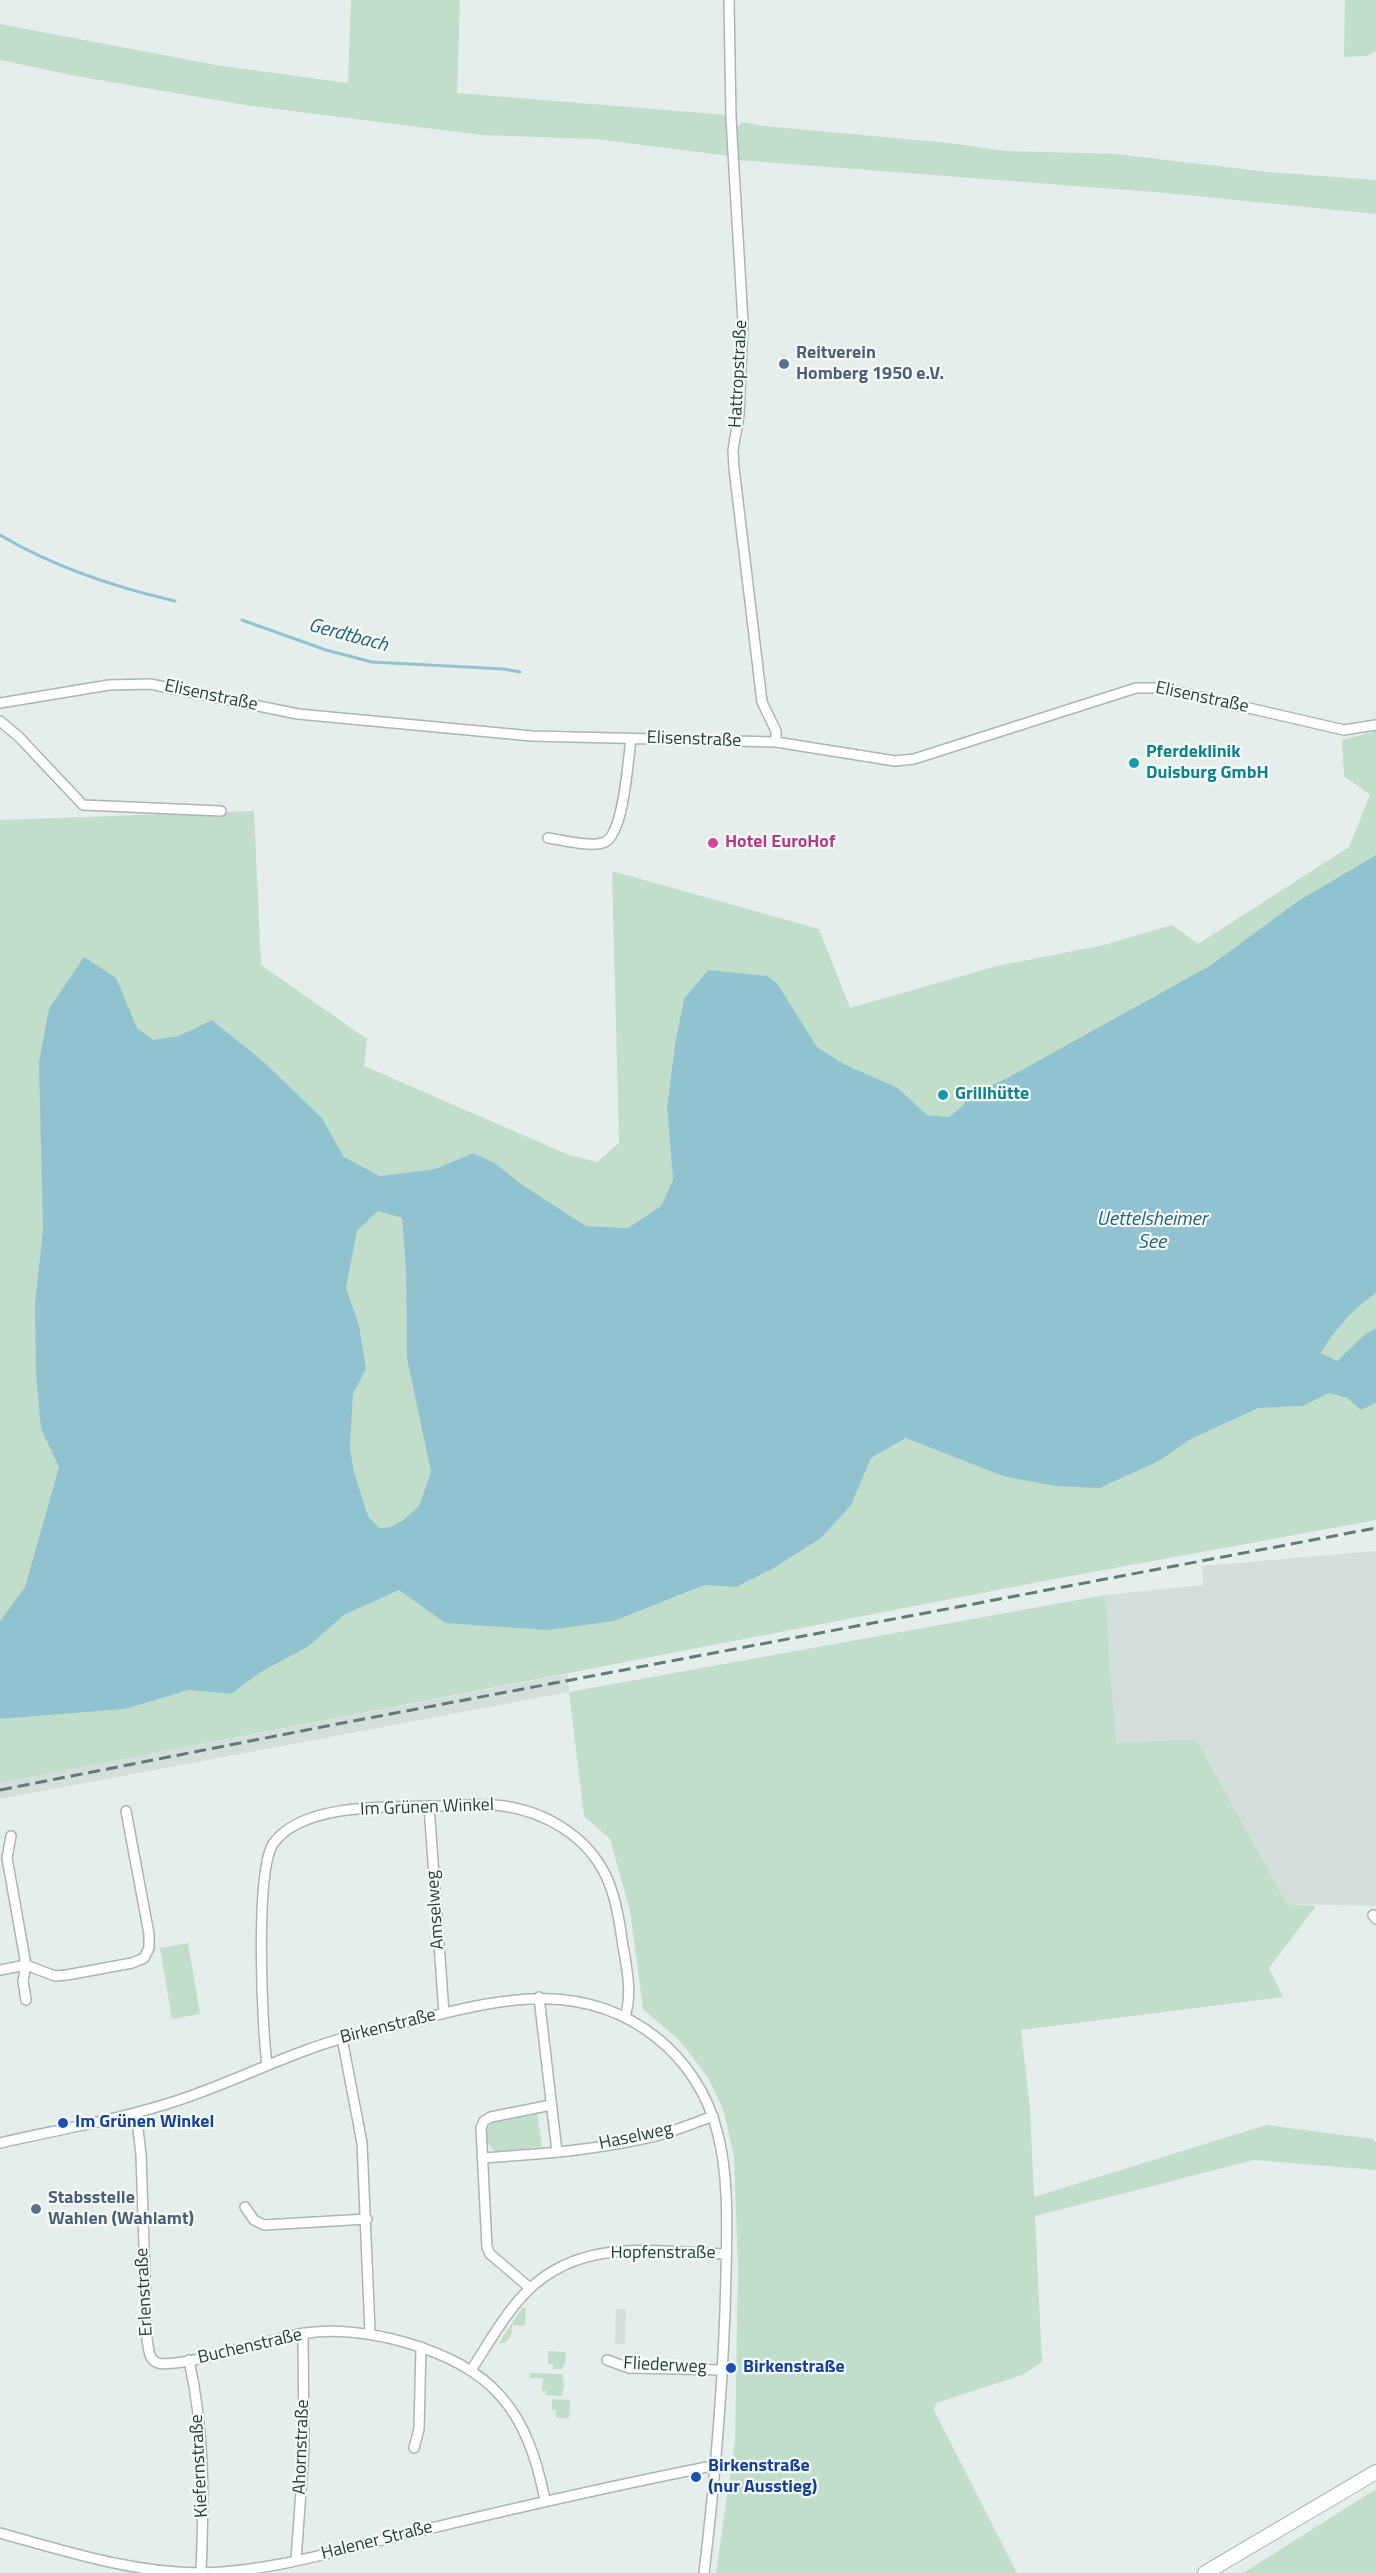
<!DOCTYPE html>
<meta charset="utf-8">
<style>
body{margin:0}
canvas{display:block;background:#e6eeeb}
</style>
<canvas width="1376" height="2573"></canvas>
<script>
const c = document.querySelector('canvas').getContext('2d');
c.lineJoin = 'round';
function fill(path, color) { c.fillStyle = color; c.fill(path, 'evenodd'); }
function trace(path, color, width, dash) { c.strokeStyle = color; c.lineWidth = width; c.lineCap = dash ? 'butt' : 'round'; c.setLineDash(dash || []); c.stroke(path); }
function write(font, color, halo, rows, align = 'center') {
  c.font = font + ' "Titillium Web",sans-serif'; c.lineWidth = 4.5; c.setLineDash([]); c.textBaseline = 'middle'; c.strokeStyle = halo; c.fillStyle = color; for (const [text, x, y, turn = 0] of rows) {
    c.save(); c.translate(x, y); c.rotate((+turn || 0) * Math.PI / 180); c.textAlign = isNaN(turn) ? turn : align; if (halo) c.strokeText(text, 0, 0); c.fillText(text, 0, 0); c.restore();
  }
}
fill(new Path2D(`
 M1376,1551V1906L1287,1904L1196,1739L1116,1743L1105,1595L1203,1585L1202,1566Z
 M568,1674L569,1692L0,1799V1783Z
 M616,2309H626L625,2344H615Z`), '#d4deda');
fill(new Path2D(`
 M351,0H460L457,93L727,115L730,156L595,139L481,135L245,105L76,76L0,60V24L216,65L348,83Z
 M1345,0H1376V51L1367,56L1344,57Z
 M742,122L764,126L949,143L1005,151L1116,154L1268,172L1376,180V214L1166,193L738,160L735,129Z
 M1376,731V855L1298,901L1211,965L1009,1077L971,1095L962,1106L949,1117L927,1115L898,1088L844,1064L817,1047L777,983C746,962 714,986 684,999L675,1044L667,1107L673,1180L661,1206L628,1228L586,1226L521,1184L495,1163L473,1153L435,1169L380,1176L344,1157L322,1118L264,1062L212,1020L178,1036L153,1041L137,1028L127,1009L43,1229L35,1302L41,1429L59,1467L25,1587L0,1621V820L254,811L261,965L367,1039L364,1066L569,1155L597,1162L619,1143L612,871L819,929L850,1008L997,966L1104,945L1172,925L1198,944L1349,847L1370,795L1344,776L1342,740Z
 M378,1211L402,1218L406,1271L407,1359L431,1472L419,1506L402,1521L390,1527L379,1528L368,1517L354,1472L350,1448L353,1394L366,1369L346,1288L357,1231Z
 M1376,1293V1328L1365,1334L1337,1361L1321,1354C1335,1329 1352,1309 1376,1293Z
 M1329,1393L1347,1398L1361,1410L1376,1403V1520L1044,1581L0,1783V1719L125,1709L189,1690L231,1694L261,1672L309,1646L344,1615L399,1590L445,1623L614,1621L706,1585L736,1587L774,1568L821,1538L851,1504L871,1458L906,1438L1100,1488L1159,1461L1191,1439L1260,1408L1303,1406Z
 M1105,1595L1116,1743L1196,1739L1287,1904L1316,1906L1269,1968L1283,1997L1021,2030L1030,2108L1034,2197L1266,2125L1373,2139L1376,2142V2170L1254,2160L1035,2216L1042,2362L1022,2375L936,2403L934,2410L1017,2573H716L735,2441L738,2269L734,2156L723,2109L707,2076L679,2040L643,2009L630,1911L610,1839L584,1816L569,1692Z
 M188,1943L200,2014L172,2019L160,1948Z
 M537,2113L542,2147L501,2151H494L486,2141L485,2131L495,2120Z
 M522,2308H526L525,2326L512,2325L511,2336L505,2343H499Z
 M548,2351L566,2352L565,2364L561,2369H553V2364H548Z
 M530,2373L562,2374L564,2385L562,2396L546,2395V2391H542L543,2378H530Z
 M552,2399L570,2400L569,2418H556V2410H552Z
 M1376,2489V2573H1243Z`), '#c0deca');
fill(new Path2D(`
 M1376,855V1293C1353,1309 1335,1329 1321,1353L1337,1361L1365,1334L1376,1328V1403L1361,1410L1347,1398L1329,1393L1303,1406L1259,1408L1191,1439L1159,1461L1100,1488L1055,1486L1003,1476L906,1438L871,1458L851,1505L821,1538L774,1568L736,1587L705,1585L614,1621L548,1630L445,1623L399,1590L344,1615L309,1646L261,1672L231,1694L189,1690L125,1709L0,1719V1621L25,1587L59,1467L41,1429L36,1373L35,1302L43,1229L39,1062L49,1009L84,957L116,978L137,1028L153,1040L178,1036L212,1020L264,1062L322,1118L344,1157L380,1176L435,1169L473,1153L495,1163L521,1184L586,1226L628,1228L661,1206L673,1180L667,1107L675,1044L684,999L708,970L767,976L777,983L817,1047L844,1064L898,1088L927,1115L949,1117L962,1106L971,1095L1009,1077L1211,965L1298,901ZM378,1211L402,1218L406,1271L407,1359L431,1472L419,1506L402,1521L390,1527L379,1528L368,1516L354,1472L350,1448L353,1394L366,1369L359,1326L346,1288L357,1231Z`), '#91c2d0');
trace(new Path2D(`
 M0,535C54,567 114,587 175,601
 M242,620L326,650L372,662L504,669L520,672`), '#91c2d0', 3);
const minor = new Path2D(`
 M729,0L731,118L743,322L739,415L733,450L734,468L762,702L776,731V742
 M0,703L109,685L150,684L298,714L532,736L776,742L895,761L914,759L1136,688H1162L1344,730L1376,725
 M0,721L19,737L83,805L221,811
 M548,838C562,840 592,848 605,842C624,833 628,759 631,739
 M429,1806L444,2013
 M11,1836L7,1858L26,1965L23,1981L26,2000
 M1373,1915L1376,1919
 M0,1970L26,1965L55,1976L67,1975L132,1963L144,1958L149,1948V1934L126,1811
 M539,1997L557,2152
 M342,2038L362,2143L370,2332
 M267,2065C262,2027 255,1873 273,1844C302,1802 392,1807 436,1806C459,1806 482,1803 504,1806C525,1809 546,1817 563,1828C606,1856 616,1893 622,1940C626,1964 633,1993 625,2016
 M136,2113L141,2154L147,2340C149,2348 148,2360 158,2363C179,2369 272,2339 300,2334C333,2328 372,2333 404,2342C493,2368 527,2409 545,2500
 M0,2143C61,2129 123,2119 182,2099C224,2085 263,2066 304,2051C343,2036 384,2028 425,2018C506,1997 586,1981 657,2038C686,2061 708,2095 717,2131C729,2174 727,2229 726,2274C724,2376 716,2472 704,2573
 M482,2158C540,2154 599,2150 656,2136C675,2131 694,2123 713,2116
 M245,2207L254,2220L264,2225L367,2219
 M530,2288L490,2254L487,2247L481,2128L484,2121L491,2117L551,2105
 M189,2360C205,2434 204,2497 201,2573
 M607,2360L629,2368L724,2370
 M472,2369C486,2347 500,2322 518,2301C574,2235 649,2252 726,2254
 M414,2448L419,2429L421,2347
 M0,2533C65,2551 132,2573 201,2573C273,2572 345,2548 415,2532C515,2508 616,2485 717,2465
 M296,2560L304,2450L303,2333`);
const secondary = new Path2D(`
 M1205,2573L1376,2472`);
trace(minor, '#a8b6b2', 12);
trace(secondary, '#a4b9b3', 16);
trace(minor, '#fff', 9);
trace(secondary, '#fff', 14);
trace(new Path2D(`
 M0,1790L332,1725L1376,1528`), '#607a75', 3, [12, 6]);
for (const [x, y, r, color] of [
 [784,364,6,"#5c6f8a"],
 [1134,763,6,"#0f9aa8"],
 [713,843,6,"#d1479c"],
 [943,1095,6,"#0f9aa8"],
 [63,2123,6,"#1a4fb4"],
 [36,2209,6,"#5c6f8a"],
 [731,2368,6,"#1a4fb4"],
 [696,2477,6,"#1a4fb4"]
]) { const dot = new Path2D(); dot.arc(x, y, r, 0, 2 * Math.PI); c.fillStyle = color; c.fill(dot); trace(dot, '#f6faf9', 2); }
write('bold 18px', '#4e5e75', '#f6faf9', [
 ["Reitverein",796,354],
 ["Homberg 1950 e.V.",796,375],
 ["Stabsstelle",48,2199],
 ["Wahlen (Wahlamt)",48,2220]
], 'left');
write('18px', '#253f3a', '#f6faf9', [
 ["Hattropstraße",739,374,-87],
 ["Elisenstraße",211,696,12],
 ["Elisenstraße",1202,698,12],
 ["Elisenstraße",694,740,2],
 ["Im Grünen Winkel",427,1808,-2],
 ["Amselweg",436,1910,-94],
 ["Birkenstraße",388,2027,-14],
 ["Haselweg",636,2137,-12],
 ["Hopfenstraße",663,2254],
 ["Erlenstraße",145,2292,-93],
 ["Buchenstraße",250,2347,-13],
 ["Fliederweg",665,2366,3],
 ["Ahornstraße",302,2447,-88],
 ["Kiefernstraße",200,2466,-93],
 ["Halener Straße",377,2541,-14]
]);
write('bold 18px', '#0d838f', '#f6faf9', [
 ["Pferdeklinik",1146,753],
 ["Duisburg GmbH",1146,774],
 ["Grillhütte",955,1095]
], 'left');
write('bold 18px', '#b23c85', '#f6faf9', [
 ["Hotel EuroHof",725,843]
], 'left');
write('bold 18px', '#164399', '#f6faf9', [
 ["Im Grünen Winkel",75,2123],
 ["Birkenstraße",743,2368],
 ["Birkenstraße",708,2467],
 ["(nur Ausstieg)",708,2488]
], 'left');
write('italic 20px', '#216579', '#f6faf9', [
 ["Gerdtbach",348,636,15],
 ["Uettelsheimer",1152,1220],
 ["See",1152,1243]
]);
</script>
